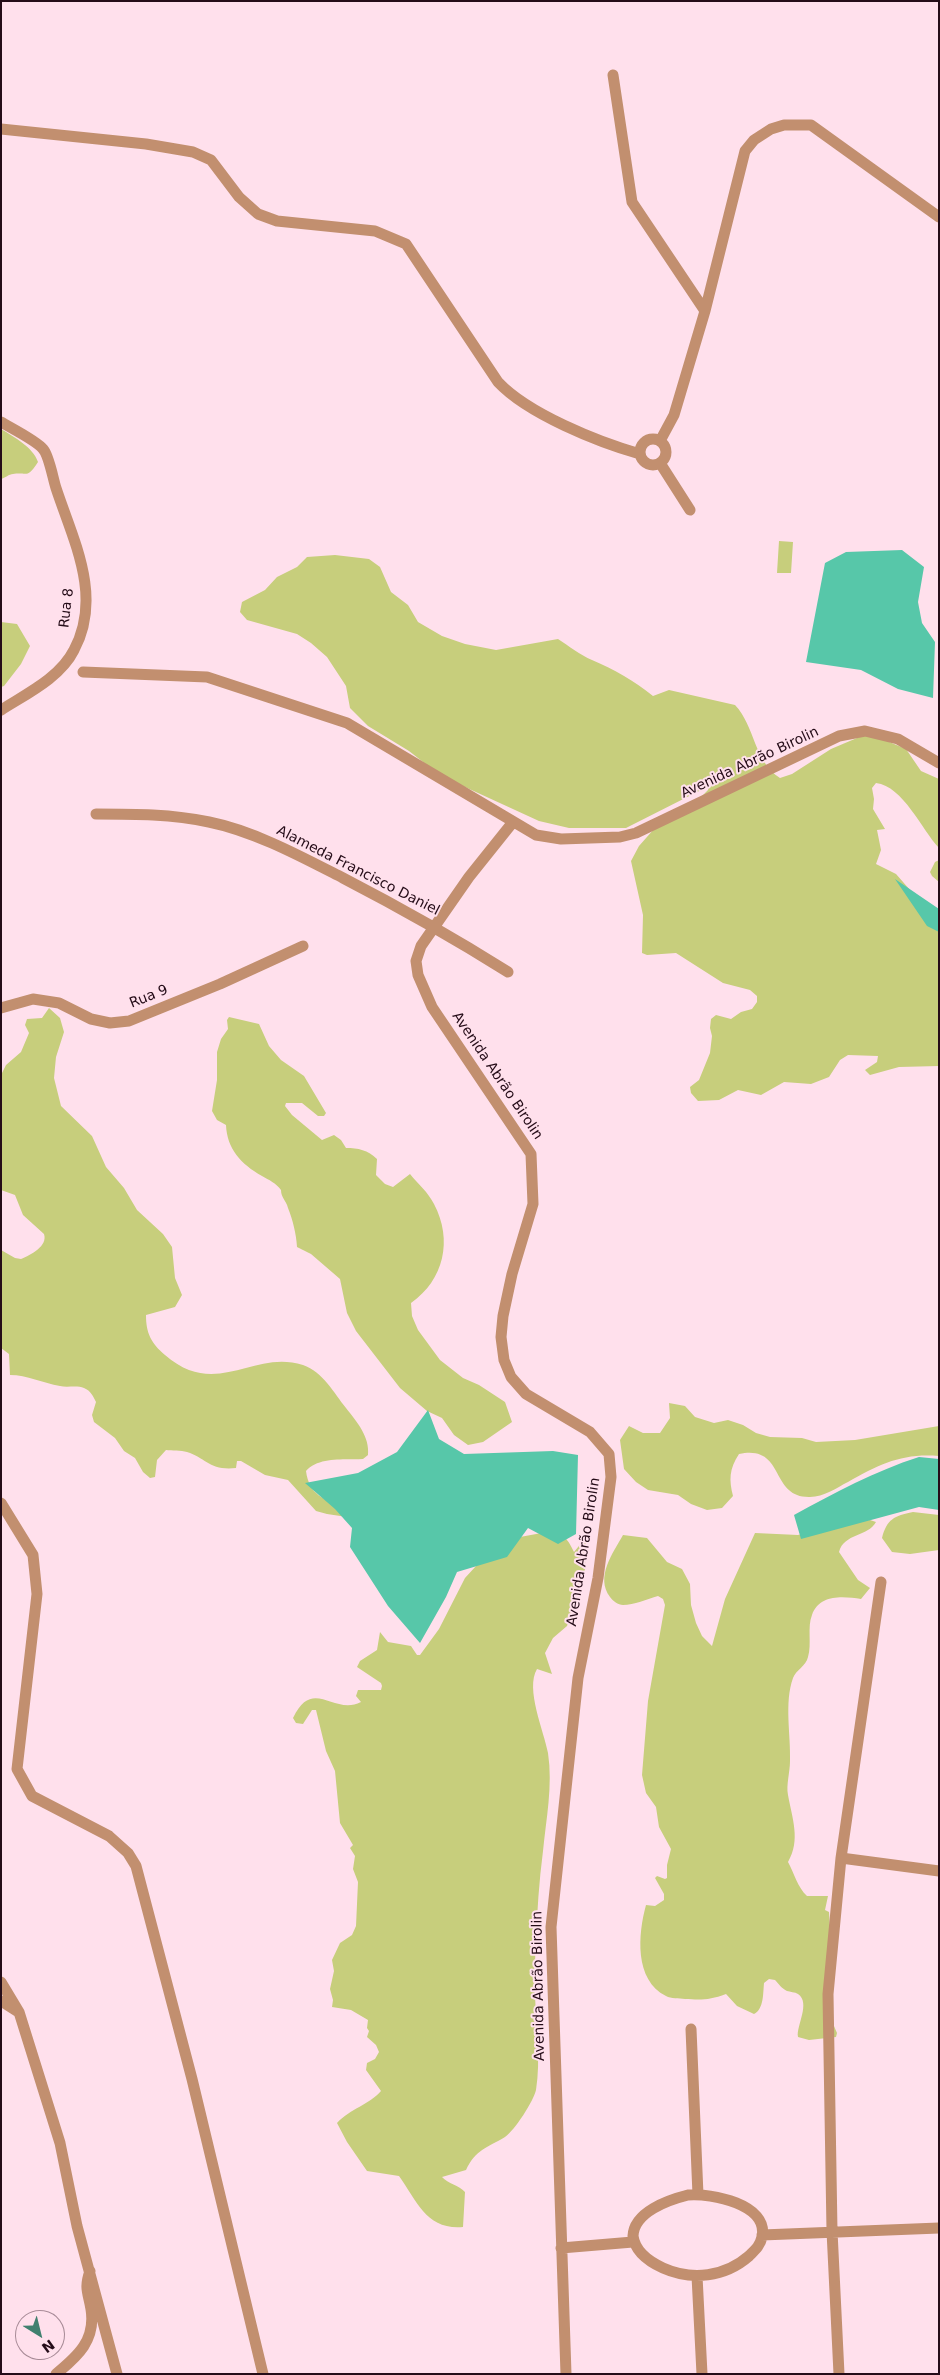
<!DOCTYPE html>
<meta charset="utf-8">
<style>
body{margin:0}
#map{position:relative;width:940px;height:2375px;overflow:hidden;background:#ffe0ec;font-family:"DejaVu Sans",sans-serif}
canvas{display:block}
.frame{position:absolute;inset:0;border:2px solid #250c18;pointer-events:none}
.north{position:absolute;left:15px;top:2310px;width:50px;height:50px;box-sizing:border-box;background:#ffe0ec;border:1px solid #a88b97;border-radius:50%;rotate:144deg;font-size:14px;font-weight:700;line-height:20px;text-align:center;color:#250c18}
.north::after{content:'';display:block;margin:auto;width:18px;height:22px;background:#41806f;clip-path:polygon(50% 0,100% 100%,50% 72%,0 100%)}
</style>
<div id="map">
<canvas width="940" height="2375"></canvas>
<div class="frame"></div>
<div class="north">N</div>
</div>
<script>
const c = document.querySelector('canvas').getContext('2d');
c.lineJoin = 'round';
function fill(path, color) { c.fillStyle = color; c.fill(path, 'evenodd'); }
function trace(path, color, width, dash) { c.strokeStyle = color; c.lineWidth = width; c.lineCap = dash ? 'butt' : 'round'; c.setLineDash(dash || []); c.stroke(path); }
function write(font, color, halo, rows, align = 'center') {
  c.font = font + ' "DejaVu Sans",sans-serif'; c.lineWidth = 4; c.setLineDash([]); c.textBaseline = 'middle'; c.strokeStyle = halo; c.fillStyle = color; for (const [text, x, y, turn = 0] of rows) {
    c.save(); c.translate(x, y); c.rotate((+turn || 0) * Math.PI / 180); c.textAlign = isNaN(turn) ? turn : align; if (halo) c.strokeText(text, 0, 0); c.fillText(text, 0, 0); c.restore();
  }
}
fill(new Path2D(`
 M1,429C14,437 33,447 38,462C27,479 28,472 13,474C9,474 5,478 1,479Z
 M779,541L793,542L791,573H777Z
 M335,555L369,559L380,567L391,592L408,605L418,622L442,636L465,644L496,650L558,639C569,646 580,655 592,660C615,670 633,680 653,696L669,690L735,705C755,726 754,762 780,778L792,774L831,749L864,735L875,736L906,749L921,771L939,779V848C922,830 903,786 876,783L872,788L874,799L873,809L885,829L877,830L881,850L876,864L896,874L939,923V1066L899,1067L870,1075L865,1070L877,1062L878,1056L848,1055L840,1060L829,1077L811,1084L784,1082L761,1095L738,1090L719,1100L698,1101L691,1093L690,1087L699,1080L710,1053L712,1036L710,1028L711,1019L716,1015L731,1019L741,1012L752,1009L757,1002V996L750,990L723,983L676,953L647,955L642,953L643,915L631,861L639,846L654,829L702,796L708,790L709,786L626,828H569L539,821L441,776L409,751L368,726L350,708L346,686L327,657L311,643L297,634L247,620L240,612L242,602L265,590L277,577L297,567L307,557Z
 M1,622L17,624L30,646L21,664L4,686L1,687Z
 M939,860V882L932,876L930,872L935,862Z
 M49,1008L60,1018L64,1032L56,1057L54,1078L61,1106L92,1136L106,1167L124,1188L137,1210L163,1234L172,1247L175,1278L182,1295L175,1307L146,1315C146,1333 151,1343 165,1355C217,1400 252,1349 303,1365C323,1372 334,1393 346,1408C357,1422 370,1437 368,1455L363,1459C346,1460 319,1456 306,1471C309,1495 324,1499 344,1508L347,1517L327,1514L316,1511L288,1480L265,1475L241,1461H237L236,1468C210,1471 206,1458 187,1452C181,1450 172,1451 166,1450L157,1460L155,1477L150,1478L143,1472L135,1458L124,1451L115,1438L94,1422L92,1415L96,1402C93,1396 91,1391 84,1388C77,1385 67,1388 60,1386C43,1383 27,1375 10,1375L9,1354L1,1348V1250L15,1258L21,1259C31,1255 48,1246 44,1234L23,1215L15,1195L1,1190V1075L6,1065L21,1052L29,1033L25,1025L27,1019L42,1018Z
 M229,1017L259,1024L269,1046L281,1060L304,1076L326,1113L324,1116H318L302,1103H286L285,1106L292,1115L322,1140L334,1135L341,1140L346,1148C358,1148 368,1150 377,1159L376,1175L385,1184L393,1187L410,1174C418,1184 428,1192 434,1204C453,1240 444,1280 411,1303L412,1316L418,1330L440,1360L463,1378L479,1385L505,1402L512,1422L483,1442L468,1445L454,1435L442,1418L427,1411L400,1388L356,1331L347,1313L340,1279L311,1254L297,1247C296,1233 293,1221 288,1208C286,1200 281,1198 281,1190C276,1183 269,1180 262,1176C241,1164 227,1149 226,1125L217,1120L212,1111L217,1080V1052L221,1039L228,1029L227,1020Z
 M669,1403L685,1406L695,1417L714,1423L728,1420L743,1425L756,1433L770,1437L802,1438L816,1442L855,1440L939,1426V1456C902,1453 880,1464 848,1482C836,1488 824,1497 810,1497C769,1498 786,1444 739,1454C729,1469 729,1480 733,1496L722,1508L707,1510L691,1504L678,1495L648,1490L636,1482L624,1469L620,1440L629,1426L643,1433H660L670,1418Z
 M913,1512L939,1515V1550L910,1554L892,1552L882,1538C887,1519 894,1516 913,1512Z
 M870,1520L876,1522C868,1537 844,1533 839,1552L858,1580L870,1588L861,1599C845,1597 820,1593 812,1615C807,1627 812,1644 808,1657C806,1666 796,1670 793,1678C784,1703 791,1735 790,1761C790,1772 786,1785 788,1795C792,1818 801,1840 788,1862C794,1873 798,1888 807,1896H828L825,1910L829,1912L831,1947L830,2017L837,2033L836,2037L809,2040L798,2037C796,2026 811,2003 798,1994C795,1992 790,1992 787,1991C782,1989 778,1983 775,1980L769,1979L764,1983C763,1993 764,2009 754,2014L737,2006L726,1994C710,2000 702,2000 685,1999C679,1998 671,1999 666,1996C634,1980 638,1934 646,1905L655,1906L664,1900V1894L655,1878L657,1876L665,1879L667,1878V1865L671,1849L659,1827L656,1807L646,1793L642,1775L648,1701L665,1605L663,1599L658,1596C647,1599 634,1605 623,1605C618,1605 613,1601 610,1597C595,1577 613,1553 623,1535L647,1538L667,1562L682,1569L690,1584L691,1605L696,1623L702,1636L712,1646L725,1599L755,1533L798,1535L848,1521Z
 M547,1532C564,1536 566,1535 574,1552L583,1541L586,1543L585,1569L577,1599L567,1626L553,1638L545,1653L552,1674L537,1669C525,1689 544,1731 548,1753C553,1786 546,1819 543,1851C539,1882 537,1912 536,1942C535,1960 534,1978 535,1995C536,2025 541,2060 536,2090C533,2102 515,2130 505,2137C487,2148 476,2149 466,2170L442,2177C448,2184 459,2185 465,2192L463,2227C427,2230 418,2203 399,2176L367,2171L347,2142L337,2123C351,2108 369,2105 381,2091L366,2070L367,2063L375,2059L379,2052L376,2045L367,2037L369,2031L367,2028L368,2020L351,2010L332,2007L333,2000L330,1989L334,1971L332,1960L340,1943L352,1935L356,1926L358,1882L353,1869L355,1856L350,1848L353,1845L340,1823L335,1771L326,1751L316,1710H312L303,1724L296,1723L293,1718C313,1676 333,1716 361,1702L356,1696L358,1690H381L382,1686L381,1683L357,1667L360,1661L377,1650L380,1632L388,1642L411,1646L417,1655H420L439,1629L465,1578L476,1566L520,1537Z`), '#c7ce7c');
fill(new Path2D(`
 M902,550L924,567L918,602L922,623L935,642L933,698L898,689L861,670L806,662L825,563L846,552Z
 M895,879L939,909V932L927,926Z
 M428,1410L439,1439L464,1454L553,1451L578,1455L576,1534L558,1544L528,1528L507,1557L457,1572L446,1597L420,1643L388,1606L350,1547L352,1528L335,1509L305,1483L358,1473L397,1452Z
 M919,1457L939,1459V1510L919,1507L801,1539L794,1515C834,1493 875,1471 919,1457Z`), '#57c7a9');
trace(new Path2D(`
 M613,75L632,202L705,311
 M1,129L146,144L193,152L211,160L239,197L258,214L277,221L375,231L406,244L498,382C528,414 598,442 640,454
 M1,422C11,428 37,441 43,449C49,455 53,479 56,488C73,540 103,596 74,650C60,678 26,694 1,710
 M640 452a13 13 0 1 1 26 0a13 13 0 1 1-26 0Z
 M660,441L674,415L705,311L745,151L754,140L771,129L784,125H811L939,217
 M660,463L690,510
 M83,672L207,677L347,723L536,835L561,839L620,837L636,833L839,736L865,731L898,739L939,763
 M96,814C134,814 172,814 209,822C254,831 302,857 343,878C399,907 454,938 508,972
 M513,822L469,877L421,946L416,961L418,975L432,1007L531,1154L533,1204L512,1274L503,1316L501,1337L504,1360L511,1377L526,1394L590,1432L609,1454L611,1477L598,1578L578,1678L551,1927L566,2374
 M1,1008L33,999L59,1003L91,1019L110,1023L129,1021L220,984L303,946
 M1,1503L33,1555L37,1594L17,1769L32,1796L109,1836L128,1853L136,1866L192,2079L263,2374
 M841,1858L939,1871
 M1,1982L19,2012L60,2143L77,2226L117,2374
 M1,2001L17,2011
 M691,2029L698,2195
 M688,2195C711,2193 769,2204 762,2237C760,2246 755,2250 749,2256C725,2277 692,2281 663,2268C650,2262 635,2252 633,2236C634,2212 668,2200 688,2195Z
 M762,2235L939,2228
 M561,2248L633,2242
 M697,2276L702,2374
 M56,2374C78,2356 96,2340 91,2309C88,2292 84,2288 90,2271
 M839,2374L832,2231L828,1994L841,1858L881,1582`), '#c28f6f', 11);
write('14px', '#250c18', '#ffe0ec', [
 ["Rua 8",67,608,-83],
 ["Avenida Abrão Birolin",750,763,-25],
 ["Alameda Francisco Daniel",358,871,27],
 ["Rua 9",149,997,-22],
 ["Avenida Abrão Birolin",497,1076,56],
 ["Avenida Abrão Birolin",584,1552,-81],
 ["Avenida Abrão Birolin",539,1986,-91]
]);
</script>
